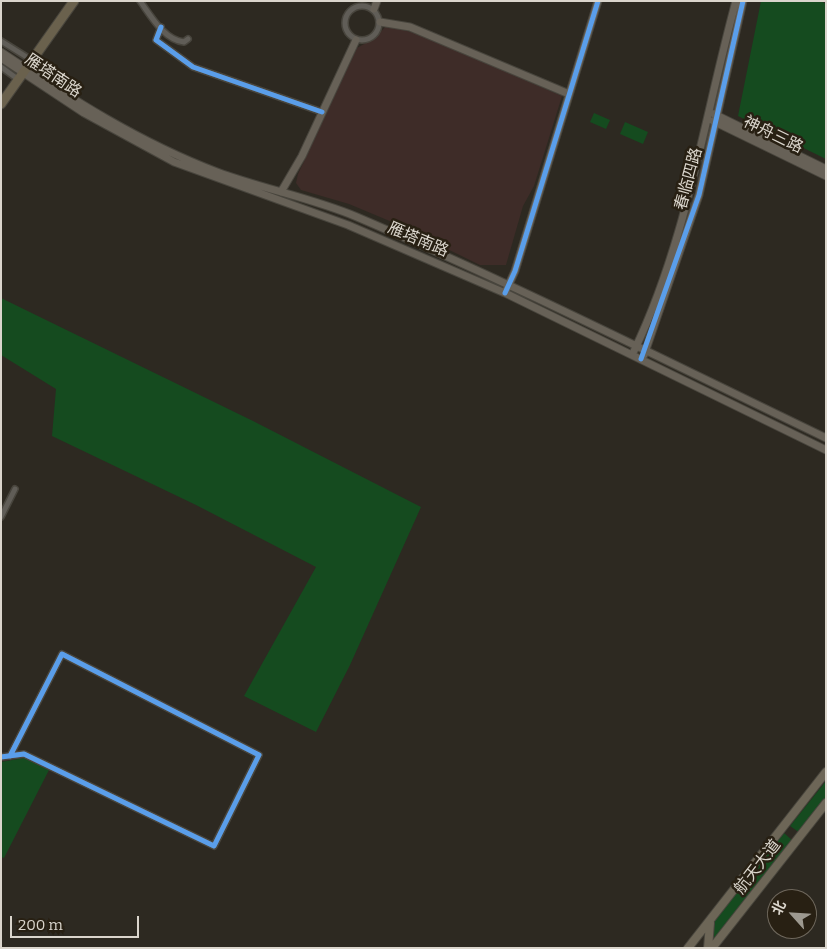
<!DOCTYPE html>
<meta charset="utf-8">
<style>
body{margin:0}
#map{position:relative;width:827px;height:949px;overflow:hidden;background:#2d2921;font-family:Bitter,"Noto Sans SC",serif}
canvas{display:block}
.frame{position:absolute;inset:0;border:2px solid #dad5cc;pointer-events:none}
.north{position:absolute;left:767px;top:889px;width:50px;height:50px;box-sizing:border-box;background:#282013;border:1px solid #6f685d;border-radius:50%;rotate:296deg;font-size:14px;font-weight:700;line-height:20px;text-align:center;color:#dad5cc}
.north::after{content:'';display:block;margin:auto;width:18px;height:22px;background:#9d9990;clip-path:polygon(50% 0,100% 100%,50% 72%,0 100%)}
.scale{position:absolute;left:10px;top:916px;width:129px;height:22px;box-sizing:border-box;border:2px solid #dad5cc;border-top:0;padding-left:6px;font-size:15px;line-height:18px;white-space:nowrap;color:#dad5cc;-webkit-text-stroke:4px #282013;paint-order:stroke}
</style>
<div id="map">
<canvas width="827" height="949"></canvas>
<div class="frame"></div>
<div class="north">北</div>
<div class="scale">200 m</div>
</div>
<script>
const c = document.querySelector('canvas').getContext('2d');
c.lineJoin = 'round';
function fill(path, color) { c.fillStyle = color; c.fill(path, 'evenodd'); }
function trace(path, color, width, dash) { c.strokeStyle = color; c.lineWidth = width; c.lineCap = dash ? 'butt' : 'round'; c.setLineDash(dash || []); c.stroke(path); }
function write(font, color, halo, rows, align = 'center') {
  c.font = font + ' Bitter,"Noto Sans SC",serif'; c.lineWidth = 5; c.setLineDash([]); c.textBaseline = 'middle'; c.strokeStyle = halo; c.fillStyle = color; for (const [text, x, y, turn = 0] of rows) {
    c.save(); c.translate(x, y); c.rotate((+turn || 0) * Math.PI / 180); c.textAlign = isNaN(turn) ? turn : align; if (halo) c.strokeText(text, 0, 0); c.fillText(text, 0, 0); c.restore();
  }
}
fill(new Path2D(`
 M386,26L411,32L455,49L562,96L534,186L523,206L506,265H480L392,222L349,204L301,190L296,183L298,174L357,48L375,38Z`), '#3e2c28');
fill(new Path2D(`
 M761,1H821L826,4V159L738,116Z
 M594,113L610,120L606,129L590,122Z
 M625,122L648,132L643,144L620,134Z
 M1,298L253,421L421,507L350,665L316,732L244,696L316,567L196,505L52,436L56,389L1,355Z
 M24,758L49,770L4,858L1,857V762Z
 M826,781V800L800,833L790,826Z
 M784,833L793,841L710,945L712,923Z`), '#154b1f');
const street = new Path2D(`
 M140,1C151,16 164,40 184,42L188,39
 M345 23a17 17 0 1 1 34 0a17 17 0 1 1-34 0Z
 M161,27L156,40L193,67L322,112
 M1,41L33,61
 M1,67L19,80
 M1,517L15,489
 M1,757L24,754L214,846L259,755L62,654L10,756`);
const secondary = new Path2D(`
 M374,9L377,1
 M380,22L410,27L569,94
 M1,52C70,98 138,142 217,172C263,189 312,198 357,217C516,285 670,363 826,438
 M1,58L84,113L174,162L348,225L505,293L826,450
 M714,114L826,169
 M713,121L826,176
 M281,192L302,156L356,40
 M505,293L515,271L598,1
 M634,351C687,241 704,118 736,1
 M644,355L699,195L743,1`);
const primary = new Path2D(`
 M688,948L826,772
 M708,948L710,923
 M712,948L826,803`);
const highway = new Path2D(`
 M1,104L74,1`);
trace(street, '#48453d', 8);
trace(secondary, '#48453d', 9);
trace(primary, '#48453d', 10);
trace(highway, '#48453d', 11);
trace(street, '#605d57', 5);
trace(secondary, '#676157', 7);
trace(primary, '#6d6657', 8);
trace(highway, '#6a614d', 9);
trace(new Path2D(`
 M161,27L156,40L193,67L322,112
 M505,293L515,271L598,1
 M641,359L699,195L743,1
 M1,757L24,754L214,846L259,755L62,654L10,756`), '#5a9eea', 5);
write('16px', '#dad5cc', '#282013', [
 ["雁塔南路",53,76,34],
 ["神舟三路",773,135,26],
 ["春临四路",689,179,-75],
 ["雁塔南路",418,240,23],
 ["航天大道",758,867,-52]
]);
</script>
